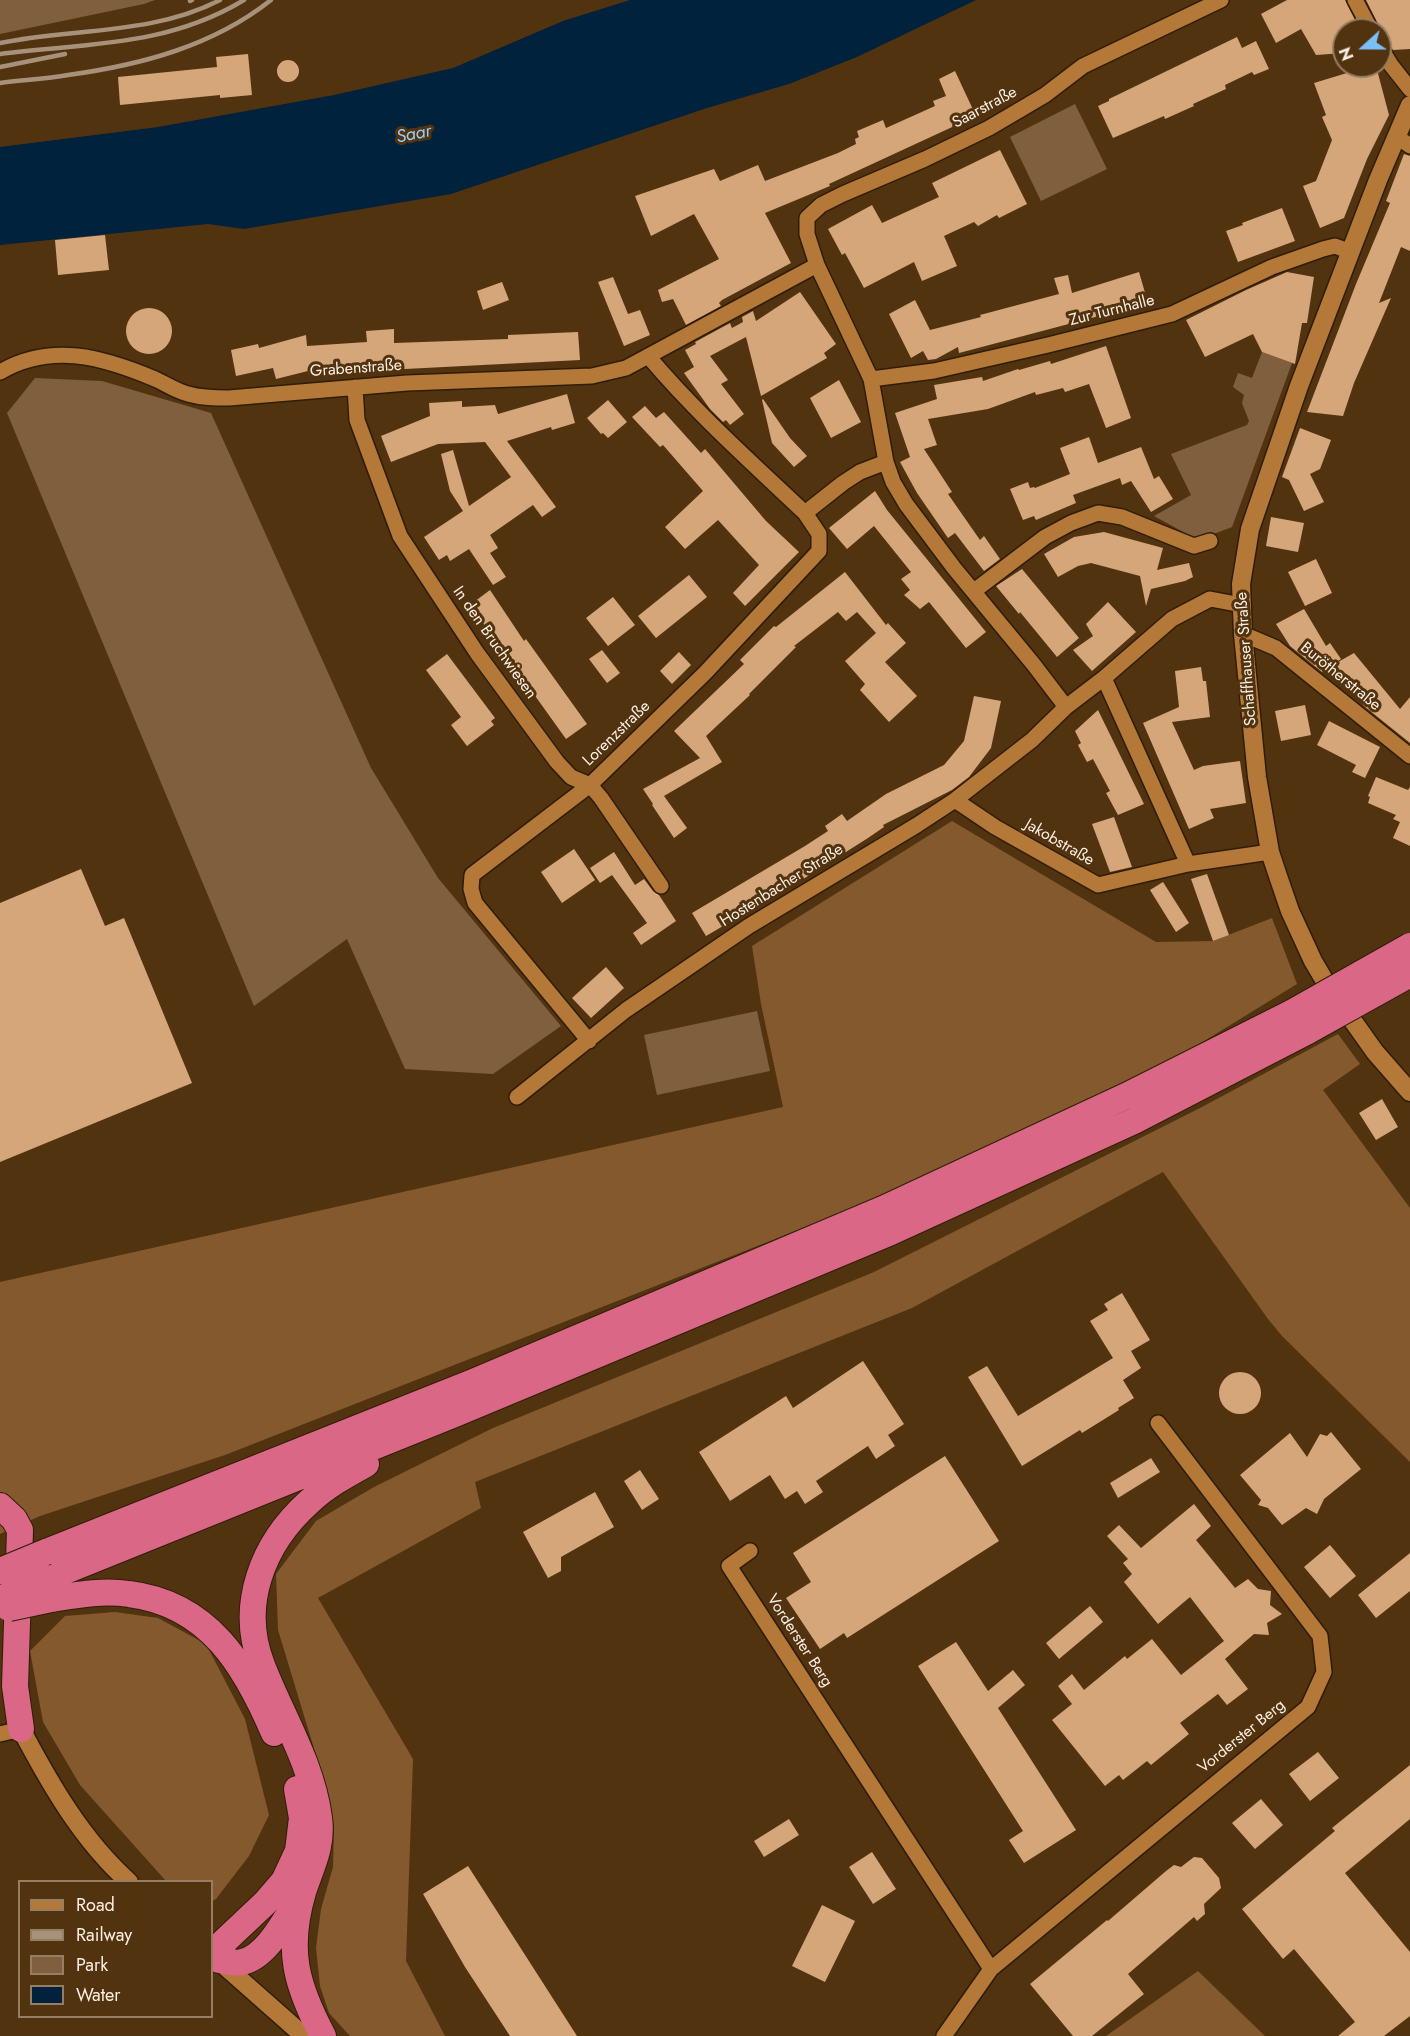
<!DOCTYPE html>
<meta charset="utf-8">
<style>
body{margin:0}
#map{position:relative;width:1410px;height:2036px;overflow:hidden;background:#523310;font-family:Jost,sans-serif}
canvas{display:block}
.legend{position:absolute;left:18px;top:1880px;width:195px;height:138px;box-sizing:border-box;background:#523310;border:2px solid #967e64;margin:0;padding:8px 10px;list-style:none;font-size:18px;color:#fceee2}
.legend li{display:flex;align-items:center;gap:12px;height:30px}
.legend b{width:30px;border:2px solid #967e64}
.north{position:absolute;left:1332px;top:18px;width:60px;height:60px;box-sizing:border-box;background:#523310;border:2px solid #967e64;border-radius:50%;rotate:249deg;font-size:16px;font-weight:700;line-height:24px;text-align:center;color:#fceee2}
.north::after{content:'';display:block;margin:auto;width:21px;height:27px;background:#7abff8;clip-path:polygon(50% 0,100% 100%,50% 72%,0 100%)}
</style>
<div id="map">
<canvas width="1410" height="2036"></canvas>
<ul class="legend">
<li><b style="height:8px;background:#b47838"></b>Road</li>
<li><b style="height:8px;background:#a8917a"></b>Railway</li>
<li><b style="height:16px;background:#805f3e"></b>Park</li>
<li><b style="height:16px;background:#00223c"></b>Water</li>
</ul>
<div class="north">N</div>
</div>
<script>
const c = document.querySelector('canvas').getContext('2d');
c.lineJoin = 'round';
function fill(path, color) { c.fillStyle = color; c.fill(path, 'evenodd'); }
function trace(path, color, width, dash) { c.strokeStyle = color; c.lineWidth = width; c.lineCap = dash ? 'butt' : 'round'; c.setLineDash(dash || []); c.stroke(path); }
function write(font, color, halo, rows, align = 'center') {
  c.font = font + ' Jost,sans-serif'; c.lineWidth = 6; c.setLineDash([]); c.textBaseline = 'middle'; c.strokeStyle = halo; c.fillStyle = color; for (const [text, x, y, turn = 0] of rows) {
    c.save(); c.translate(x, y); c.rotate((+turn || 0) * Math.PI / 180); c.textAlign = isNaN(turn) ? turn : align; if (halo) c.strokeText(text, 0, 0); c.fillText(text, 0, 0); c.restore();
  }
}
fill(new Path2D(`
 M0,0H155L144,4L0,34Z
 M1075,104L1107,169L1041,201L1010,137Z
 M1262,352L1292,363L1232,527L1198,540L1154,516L1191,495L1171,454L1247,425L1249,421L1242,403L1244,395L1233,387L1238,373L1252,378Z
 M35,378L102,381L211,413L371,768L438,878L561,1026L493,1074L405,1069L347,939L254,1006L7,413Z
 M757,1011L770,1071L657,1095L644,1035Z`), '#805f3e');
fill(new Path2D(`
 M952,821L1156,942L1213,941L1272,918L1297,984L1188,1051L895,1192L225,1455L40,1516L0,1534V1282L783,1107L761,1004L752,946Z
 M1338,1034L1360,1064L1323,1090L1410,1208V1462L1282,1336L1268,1319L1163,1172L912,1308L475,1482L481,1508L318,1598L413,1759L406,1961L445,2036H350L329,2013L320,1986L316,1948L321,1909L333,1867L334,1826L326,1788L278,1630L276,1574L316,1521L374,1487L493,1428L874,1272L1200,1108Z
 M115,1612L158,1618L206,1644L245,1719L269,1815L249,1856L216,1899L212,1901V1882L166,1881L80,1785L43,1722L30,1651L65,1616Z
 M1198,1971L1265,2036H1106Z`), '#83592d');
fill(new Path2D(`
 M630,0H976L857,57L789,84L707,108L451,194L244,229L208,224L0,245V147L158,127L334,95L453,68L563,21Z`), '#00223c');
fill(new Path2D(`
 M1287,0H1345L1360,30H1344V53L1316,55L1301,29L1276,43L1261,14Z
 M1366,0H1410V49L1393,50L1381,30Z
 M1237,37L1242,48L1256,41L1269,69L1254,75L1252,72L1225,85L1226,89L1193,104L1194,106L1165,119L1164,116L1113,138L1098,106L1109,101V99Z
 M248,54L252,95L220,98V95L120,105L118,77L217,67L216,57Z
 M277 71a11 11 0 1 1 22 0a11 11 0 1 1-22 0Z
 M1370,66H1376L1389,115L1367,159L1344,218L1320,228L1303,186L1316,181L1332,140L1322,117L1326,115L1314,83Z
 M955,71L976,116L829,184L830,186L765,213L791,263L722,300L719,303L721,306L686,325L673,299L662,302L658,290L719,259L694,214L651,236L635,196L714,169L720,181L758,165L765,181L838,153L856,144L855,139L859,137L857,131L883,120L886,128L935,106L933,101L946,96L939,79Z
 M1000,150L1027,204L999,218L997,215L978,226L974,222L944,236L957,266L922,281L914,262L864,288L845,253L842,255L828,229L872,205L882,223L939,197L932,183Z
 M1404,154L1410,156V251L1401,247L1379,303L1391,298L1354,383L1343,416L1307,412L1356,284L1390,203L1386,201Z
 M1282,208L1295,241L1238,262L1226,231L1243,225L1242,223Z
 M105,235L109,270L58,275L55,240Z
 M1139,272L1148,303L959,353L958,347L936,359L928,360L923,351L911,358L889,314L915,300L930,330L981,317L980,315L1059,294L1054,278L1068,275L1072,293Z
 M1287,272L1314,277L1307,323H1302L1295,364L1262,352L1253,334L1205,357L1186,320L1246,290Z
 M613,277L628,314L640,310L650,335L624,346L598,282Z
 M502,282L509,300L483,310L477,291Z
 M800,292L836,344L824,353L827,358L761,396L746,337L710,356L728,380L721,384L744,414L730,425L726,420L723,422L710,409L684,373L694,367L685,350L696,344L695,342L730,323L732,328L743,322L742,317L753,311L756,321Z
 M126 331a23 23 0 1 1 46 0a23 23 0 1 1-46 0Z
 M394,329V343L508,339V335L578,332L580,360L308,374V371L276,379L273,368L236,376L231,350L258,344L259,348L306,335L307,346L367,342L366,331Z
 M1106,346L1131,418L1106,428L1089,384L1065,392L1063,388L1036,395L1035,392L988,409L928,419L937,445L924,449L952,492L948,494L980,540L984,536L1000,559L984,571L955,533L948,538L917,493L900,462L910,457L895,413L937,399L934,385L982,377L983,381L1018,369L1019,370L1050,361L1051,364Z
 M839,380L861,422L831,438L810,398Z
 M567,394L575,423L552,430L551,427L507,441L556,507L542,517L533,505L490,535L498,548L490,553L506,577L493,585L469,549L450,561L447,555L439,560L424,537L463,511L450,491L441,454L453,450L469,506L511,477L485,442L438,444L391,462L381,436L430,416L429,403L462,401V407L495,405L498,414Z
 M763,399L790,438L807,456L794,467L772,443L762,400Z
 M608,400L627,422L608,438L603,433L601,434L587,418Z
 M645,406L656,418L664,412L701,453L705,449L766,521L799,552L745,606L733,593L759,565L718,520L685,549L665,527L703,491L663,445L660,447L632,417Z
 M1300,428L1331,440L1320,469L1310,474L1324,502L1304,511L1289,480L1282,477Z
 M1089,437L1098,463L1141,447L1154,479L1159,476L1173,499L1151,512L1131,481L1122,485L1120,478L1073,495L1076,503L1036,520L1034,516L1023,520L1010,489L1028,482L1030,488L1034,487L1035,488L1070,474L1060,448Z
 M875,491L887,510L986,632L966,648L929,602L920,609L904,595L910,590L901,579L911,572L874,526L847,549L829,528Z
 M1271,517L1304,523L1298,552L1266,546Z
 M1104,532L1163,548L1157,570L1189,563L1193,577L1185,581L1151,589L1146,606L1140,576L1091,563L1078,566L1058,577L1044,554L1074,537Z
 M1316,559L1332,593L1305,606L1288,572Z
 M1022,569L1079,638L1057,657L1020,612L1019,614L996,586Z
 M845,572L886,625L888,623L906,643L885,662L917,696L889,722L860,690L865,684L845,661L876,633L857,612L846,621L838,612L794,646L796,647L749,694L750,695L706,736L722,762L664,796L687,828L674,838L652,805L653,804L643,789L700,758L674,731L744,664L740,660L774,626L776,627Z
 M689,575L707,597L656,638L638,616Z
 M490,590L524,641L526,639L587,724L566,739L470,605Z
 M613,597L635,625L608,646L586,618Z
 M1108,602L1136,632L1092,671L1073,650L1093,636L1086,624Z
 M1304,609L1326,646L1330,643L1341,659L1322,672L1290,646L1276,624Z
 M602,650L620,673L607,683L589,659Z
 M679,652L691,665L672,684L660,671Z
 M1354,653L1400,709L1410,697V743L1364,706L1331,666Z
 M447,654L495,718L491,721L494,725L467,746L451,725L461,717L426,670Z
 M1201,667L1203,681H1206L1210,717L1172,722L1194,770L1203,766L1240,761L1246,803L1210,809L1214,818L1189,829L1143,723L1179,707L1175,671Z
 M974,696L1001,701L991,748L969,777L952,790L883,825L884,827L868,838L800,881L706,936L692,913L805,846L828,831L825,826L842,814L847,821L886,794L944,765L964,741Z
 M1305,705L1311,735L1281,741L1275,711Z
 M1098,710L1144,804L1118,815L1106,793L1110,791L1093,759L1087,762L1078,745L1081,743L1075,731Z
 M1329,721L1380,747L1365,778L1352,772L1356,765L1317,745Z
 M1376,777L1408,790L1410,787V846L1393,838L1400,822L1393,819L1396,815L1368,803L1370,797L1368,796Z
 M1114,817L1132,867L1110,872L1092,824Z
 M574,849L595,880L562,903L541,872Z
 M614,852L635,885L644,879L653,891L659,895L676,921L641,945L633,933L647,923L612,875L600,883L590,868Z
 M81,869L105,926L124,918L192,1083L0,1162V903Z
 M1207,874L1229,935L1213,941L1191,879Z
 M1163,882L1189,923L1176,932L1150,890Z
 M606,967L624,988L591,1018L572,998Z
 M1382,1099L1398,1127L1376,1140L1359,1113Z
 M1122,1293L1150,1340L1131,1351L1141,1368L1123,1380L1134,1398L1118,1408L1119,1410L1082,1433L1080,1430L1022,1466L968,1377L987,1366L1018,1416L1113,1358L1090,1321L1108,1310L1104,1304Z
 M863,1361L904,1424L888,1435L895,1446L876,1459L868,1446L816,1481L823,1492L805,1504L797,1491L785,1499L770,1475L730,1501L699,1452L786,1396L793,1408Z
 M1219 1393a21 21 0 1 1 42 0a21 21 0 1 1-42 0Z
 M1331,1432L1361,1469L1324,1499L1317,1514L1306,1508L1282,1525L1268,1508L1258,1505L1261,1500L1240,1475L1290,1433L1307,1457L1320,1434L1327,1436Z
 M945,1456L999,1541L847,1638L844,1633L820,1649L786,1598L811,1582L793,1553Z
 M1151,1458L1160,1472L1118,1498L1110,1483Z
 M640,1470L659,1499L642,1510L624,1481Z
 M595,1492L614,1527L561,1557V1571L548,1578L523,1532Z
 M1194,1504L1211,1526L1196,1540L1235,1588L1248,1579L1258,1589L1271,1591L1270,1605L1282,1614L1267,1623L1269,1635L1254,1634L1225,1659L1248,1689L1227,1705L1218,1694L1180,1723L1189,1734L1151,1765L1147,1761L1123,1780L1119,1775L1105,1786L1052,1720L1072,1704L1058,1686L1072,1674L1084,1690L1125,1656L1127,1659L1152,1639L1181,1675L1224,1641L1190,1597L1158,1624L1124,1582L1132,1574L1123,1563L1128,1559L1107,1536L1119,1525L1141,1548Z
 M1330,1545L1356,1576L1330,1598L1304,1567Z
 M1410,1553V1591L1376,1618L1358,1595Z
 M1090,1606L1103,1622L1059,1659L1046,1643Z
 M956,1642L988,1691L1013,1670L1025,1685L998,1708L1076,1830L1024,1863L1009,1840L1023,1831L918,1666Z
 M1318,1752L1339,1778L1310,1801L1289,1774Z
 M1410,1765V1819L1345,1873L1410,1952V2016L1384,2036H1338L1355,2022L1294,1949L1283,1959L1242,1909L1335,1831L1332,1828Z
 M1261,1799L1283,1825L1255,1849L1232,1823Z
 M789,1819L799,1835L764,1857L754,1841Z
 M872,1852L896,1889L873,1904L849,1867Z
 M1194,1857L1202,1858L1219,1878L1221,1888L1204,1904L1205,1914L1197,1921L1194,1917L1128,1974L1144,1994L1092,2036H1073L1030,1984L1107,1920L1108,1921L1166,1871L1174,1865L1181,1867Z
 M468,1866L577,2036H510L465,1967L423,1894Z
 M822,1905L855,1921L825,1982L792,1966Z`), '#d5a67a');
const minor = new Path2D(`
 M1355,0L1371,30
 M1380,47L1391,65L1410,89
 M1396,136L1410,146
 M648,356C696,413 751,462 805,513
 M0,372C51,342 103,357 155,379C166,384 176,391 188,394C202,398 215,398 229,398L407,383L592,376L626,368L817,265
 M871,379L934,371L1048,345L1172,314L1272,267L1323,249L1335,246L1351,252
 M355,387L357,420L400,536L477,653L557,762L571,777L590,785L601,798L661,886
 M974,591L1045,537L1071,523L1098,513L1122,517L1194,546L1210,541
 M1243,634L1276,648L1410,756
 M1104,678L1188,864
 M1066,707L1034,665L954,568L906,504L893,482L886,462L871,379L817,265L807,234V218L821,205L843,194L925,159L989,128L1045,95L1083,66L1221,0
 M955,800L995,827L1098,885L1188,864L1270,852
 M589,1041L475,903L471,889L472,875L590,785L705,673L819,551V534L805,513L843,483L860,472L886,462
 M517,1097L626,1010L749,926L917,825L955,800L1032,740L1066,707L1104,678L1172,619L1210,599L1242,605
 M750,1551L729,1566L991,1969
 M0,1734L21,1729
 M944,2036L991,1969L1308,1707L1324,1672L1320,1636L1158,1423`);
const tertiary = new Path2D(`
 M1410,105L1378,180L1299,386L1250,529L1241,584L1243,634L1257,777L1270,852L1279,879L1290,911L1313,961L1326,983L1375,1052L1410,1092
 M21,1729C50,1784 82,1840 129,1882
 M218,1960L304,2036`);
const motorway = new Path2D(`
 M0,1506L14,1519L20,1530L15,1686L21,1729
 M46,1552L473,1382L883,1209L1126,1096L1293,1012
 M48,1578L455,1414L891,1232L1134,1121L1308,1031
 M51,1599C76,1595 103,1590 129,1594C209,1604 245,1665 274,1733
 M212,1953L265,1903L284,1881L298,1851L302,1818L297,1789
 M219,1960C226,1961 235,1964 242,1962C266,1957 284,1922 296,1903
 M323,2036C296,1985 286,1950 303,1892C311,1867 323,1847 319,1818C312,1763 281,1715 262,1665C238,1605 263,1543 309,1502C326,1486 346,1475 366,1464`);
trace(minor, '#301d09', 18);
trace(tertiary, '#301d09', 21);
trace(motorway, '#301d09', 28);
trace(minor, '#b47838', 15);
trace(tertiary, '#b47838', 18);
trace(motorway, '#d96785', 26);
trace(new Path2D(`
 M190,1L192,0
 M0,43C73,28 153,35 220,0
 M0,54C87,43 166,47 244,0
 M0,67L65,54
 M0,83C23,80 46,79 68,75C141,65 213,46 271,0`), '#a8917a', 4.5);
const motorwayBridge = new Path2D(`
 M1293,1012L1410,946
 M1308,1031L1410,974
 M0,1571L46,1552
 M0,1599L48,1578
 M9,1608L51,1599`);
trace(motorwayBridge, '#301d09', 28, []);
trace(motorwayBridge, '#d96785', 26);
write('16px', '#fceee2', '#523310', [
 ["Saarstraße",985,108,-28],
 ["Zur Turnhalle",1112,311,-14],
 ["Grabenstraße",356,369,-4],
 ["In den Bruchwiesen",494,643,55],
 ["Schaffhauser Straße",1247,659,-94],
 ["Burötherstraße",1340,677,39],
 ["Lorenzstraße",617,734,-44],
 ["Jakobstraße",1059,843,30],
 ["Hostenbacher Straße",782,886,-32],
 ["Vorderster Berg",799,1641,57],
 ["Vorderster Berg",1242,1737,-39]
]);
write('italic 18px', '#96cefe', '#523310', [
 ["Saar",414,135,-11]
]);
</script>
